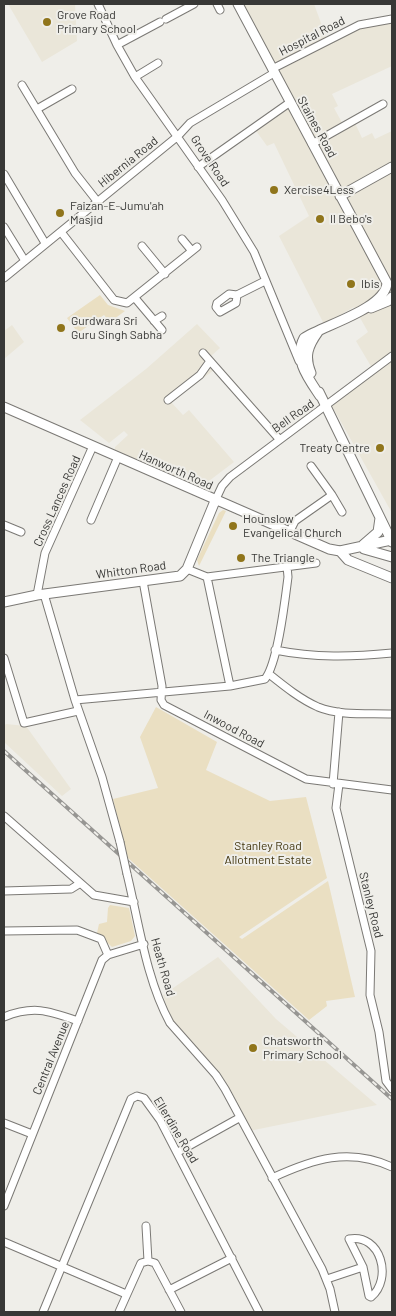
<!DOCTYPE html>
<style>
body{margin:0}
#map{position:relative;width:396px;height:1316px;overflow:hidden;background:#efeee9;font-family:Barlow,sans-serif}
canvas{display:block}
.frame{position:absolute;inset:0;border:5px solid #383836;pointer-events:none}
</style>
<div id="map">
<canvas width="396" height="1316"></canvas>
<div class="frame"></div>
</div>
<script>
const c = document.querySelector('canvas').getContext('2d');
c.lineJoin = 'round';
function fill(path, color) { c.fillStyle = color; c.fill(path, 'evenodd'); }
function trace(path, color, width, dash) { c.strokeStyle = color; c.lineWidth = width; c.lineCap = dash ? 'butt' : 'round'; c.setLineDash(dash || []); c.stroke(path); }
function write(font, color, halo, rows, align = 'center') {
  c.font = font + ' Barlow,sans-serif'; c.lineWidth = 4; c.setLineDash([]); c.textBaseline = 'middle'; c.strokeStyle = halo; c.fillStyle = color; for (const [text, x, y, turn = 0] of rows) {
    c.save(); c.translate(x, y); c.rotate((+turn || 0) * Math.PI / 180); c.textAlign = isNaN(turn) ? turn : align; if (halo) c.strokeText(text, 0, 0); c.fillText(text, 0, 0); c.restore();
  }
}
fill(new Path2D(`
 M8,4H75L77,41L42,62Z
 M242,4H314L328,42L363,26L392,23V66L332,94L338,106L334,108L345,128L355,123L362,138L372,133L375,139L392,131V513L332,406L336,395L372,368L356,341L368,332L354,307L324,324L279,236L309,216L274,143L267,146L254,128L294,100Z
 M197,324L220,348L210,357L218,367L171,402L183,415L189,410L234,462L201,487L115,450V447L128,435L124,431L109,443L80,420L146,369Z
 M12,325L24,342L4,359V331Z
 M6,724L26,726L71,789L62,796L4,742V726Z
 M218,957L276,1019L377,1105L249,1131L225,1089L171,1020L163,995Z`), '#eae6d9');
fill(new Path2D(`
 M100,295L108,305L125,311L110,322L104,315L78,333L67,318Z
 M223,510L226,511L199,566L197,560L219,513Z
 M156,707L217,742L206,770L270,801L306,797L327,878L239,937L242,939L328,881L355,997L326,1001L327,1006L309,1020L128,858L113,799L158,788L140,737Z
 M110,905L129,908L135,936L131,941L112,947L97,933L99,924L107,922L108,908Z`), '#eadfc2');
const minor = new Path2D(`
 M98,4L117,45L135,77L222,200L254,252L299,361
 M217,4L220,10
 M166,19L194,4
 M117,45L160,22
 M272,69L359,25L392,19
 M135,77L158,63
 M22,85L75,173L97,201
 M37,109L72,89
 M312,144L383,104
 M198,167L289,103
 M4,174L45,243
 M4,227L25,261
 M61,232L114,300L127,303L197,247
 M182,239L192,251
 M142,246L165,274
 M4,278L178,136L190,123L274,73
 M237,295L229,294L217,303L216,307L220,312L236,303L237,295L265,281
 M135,298L162,330
 M154,321L162,316
 M203,353L279,439
 M168,400L200,375L210,361
 M311,466L332,495
 M215,501L222,486L230,477L392,356
 M91,520L118,457
 M4,525L21,532
 M289,533L295,521L332,495L342,512
 M187,569L207,577L316,563
 M207,577L230,686
 M143,581L162,686L161,700L164,705L306,779L392,790
 M44,594L75,700L102,777L120,842
 M37,595L45,553L93,446
 M275,650C315,658 352,657 392,653
 M4,658L24,723L78,711
 M269,674C284,686 300,699 318,707C340,716 369,713 392,714
 M75,700L230,686L265,679C278,663 285,600 288,577L287,566
 M333,784L339,712
 M339,784L336,808L371,951L370,995L379,1032L386,1081L392,1089
 M4,816L94,895L134,902
 M127,874C139,923 146,979 170,1023L216,1075L225,1089L322,1269L330,1289L335,1312
 M4,891L71,889L79,884
 M4,931L77,930L101,939L108,955
 M4,1017C34,1005 49,1011 78,1021
 M4,1123L32,1134
 M178,1152L239,1118
 M272,1178C313,1159 349,1147 392,1167
 M4,1206L102,960L108,955L144,944
 M146,1226L148,1261
 M4,1242L126,1294
 M327,1279L363,1267L369,1296L371,1297C393,1279 381,1233 349,1239L363,1267
 M169,1290L232,1258
 M43,1312L131,1099L137,1096L144,1098L160,1120L259,1312
 M119,1312L141,1263L148,1261L155,1263L181,1312`);
const major = new Path2D(`
 M238,4L387,283C385,309 324,325 304,338C293,359 308,378 320,396
 M340,196L392,167
 M371,308L388,301L392,297
 M311,373C304,356 308,346 318,332
 M319,392L392,542
 M4,407L329,549L340,551L391,540
 M363,545L378,532L380,518
 M364,549L392,557
 M340,551L348,560L392,578
 M4,602L37,595L180,576L187,569L215,501`);
trace(minor, '#7b7975', 9);
trace(major, '#7b7975', 11);
trace(minor, '#fff', 7);
trace(major, '#fff', 9);
const rail = new Path2D(`
 M4,751L392,1099`);
trace(rail, '#979693', 4);
trace(rail, '#efeee9', 2, [5.5]);
const minorBridge = new Path2D(`
 M120,842L127,874`);
trace(minorBridge, '#7b7975', 9, []);
trace(minorBridge, '#fff', 7);
for (const [x, y, r, color] of [
 [47,22,5,"#90751b"],
 [274,190,5,"#90751b"],
 [60,213,5,"#90751b"],
 [320,219,5,"#90751b"],
 [351,284,5,"#90751b"],
 [61,328,5,"#90751b"],
 [380,448,5,"#90751b"],
 [233,526,5,"#90751b"],
 [241,558,5,"#90751b"],
 [253,1048,5,"#90751b"]
]) { const dot = new Path2D(); dot.arc(x, y, r, 0, 2 * Math.PI); c.fillStyle = color; c.fill(dot); trace(dot, '#efeee9', 2); }
write('12px', '#383836', '#efeee9', [
 ["Grove Road",57,15],
 ["Primary School",57,29],
 ["Xercise4Less",284,190],
 ["Faizan-E-Jumu'ah",70,206],
 ["Masjid",70,220],
 ["Il Bebo's",330,219],
 ["Ibis",361,284],
 ["Gurdwara Sri",71,321],
 ["Guru Singh Sabha",71,335],
 ["Treaty Centre",370,448,"right"],
 ["Hounslow",243,519],
 ["Evangelical Church",243,533],
 ["The Triangle",251,558],
 ["Chatsworth",263,1041],
 ["Primary School",263,1055]
], 'left');
write('12px', '#383836', '#efeee9', [
 ["Hospital Road",312,36,-27],
 ["Staines Road",317,127,61],
 ["Grove Road",210,161,56],
 ["Hibernia Road",128,162,-39],
 ["Bell Road",293,416,-35],
 ["Hanworth Road",176,470,24],
 ["Cross Lances Road",57,501,-66],
 ["Whitton Road",131,570,-8],
 ["Inwood Road",234,729,28],
 ["Stanley Road",371,905,76],
 ["Heath Road",163,967,74],
 ["Central Avenue",51,1058,-68],
 ["Ellerdine Road",176,1130,59]
]);
write('12px', '#433710', '#efeee9', [
 ["Stanley Road",268,846],
 ["Allotment Estate",268,860]
]);
</script>
